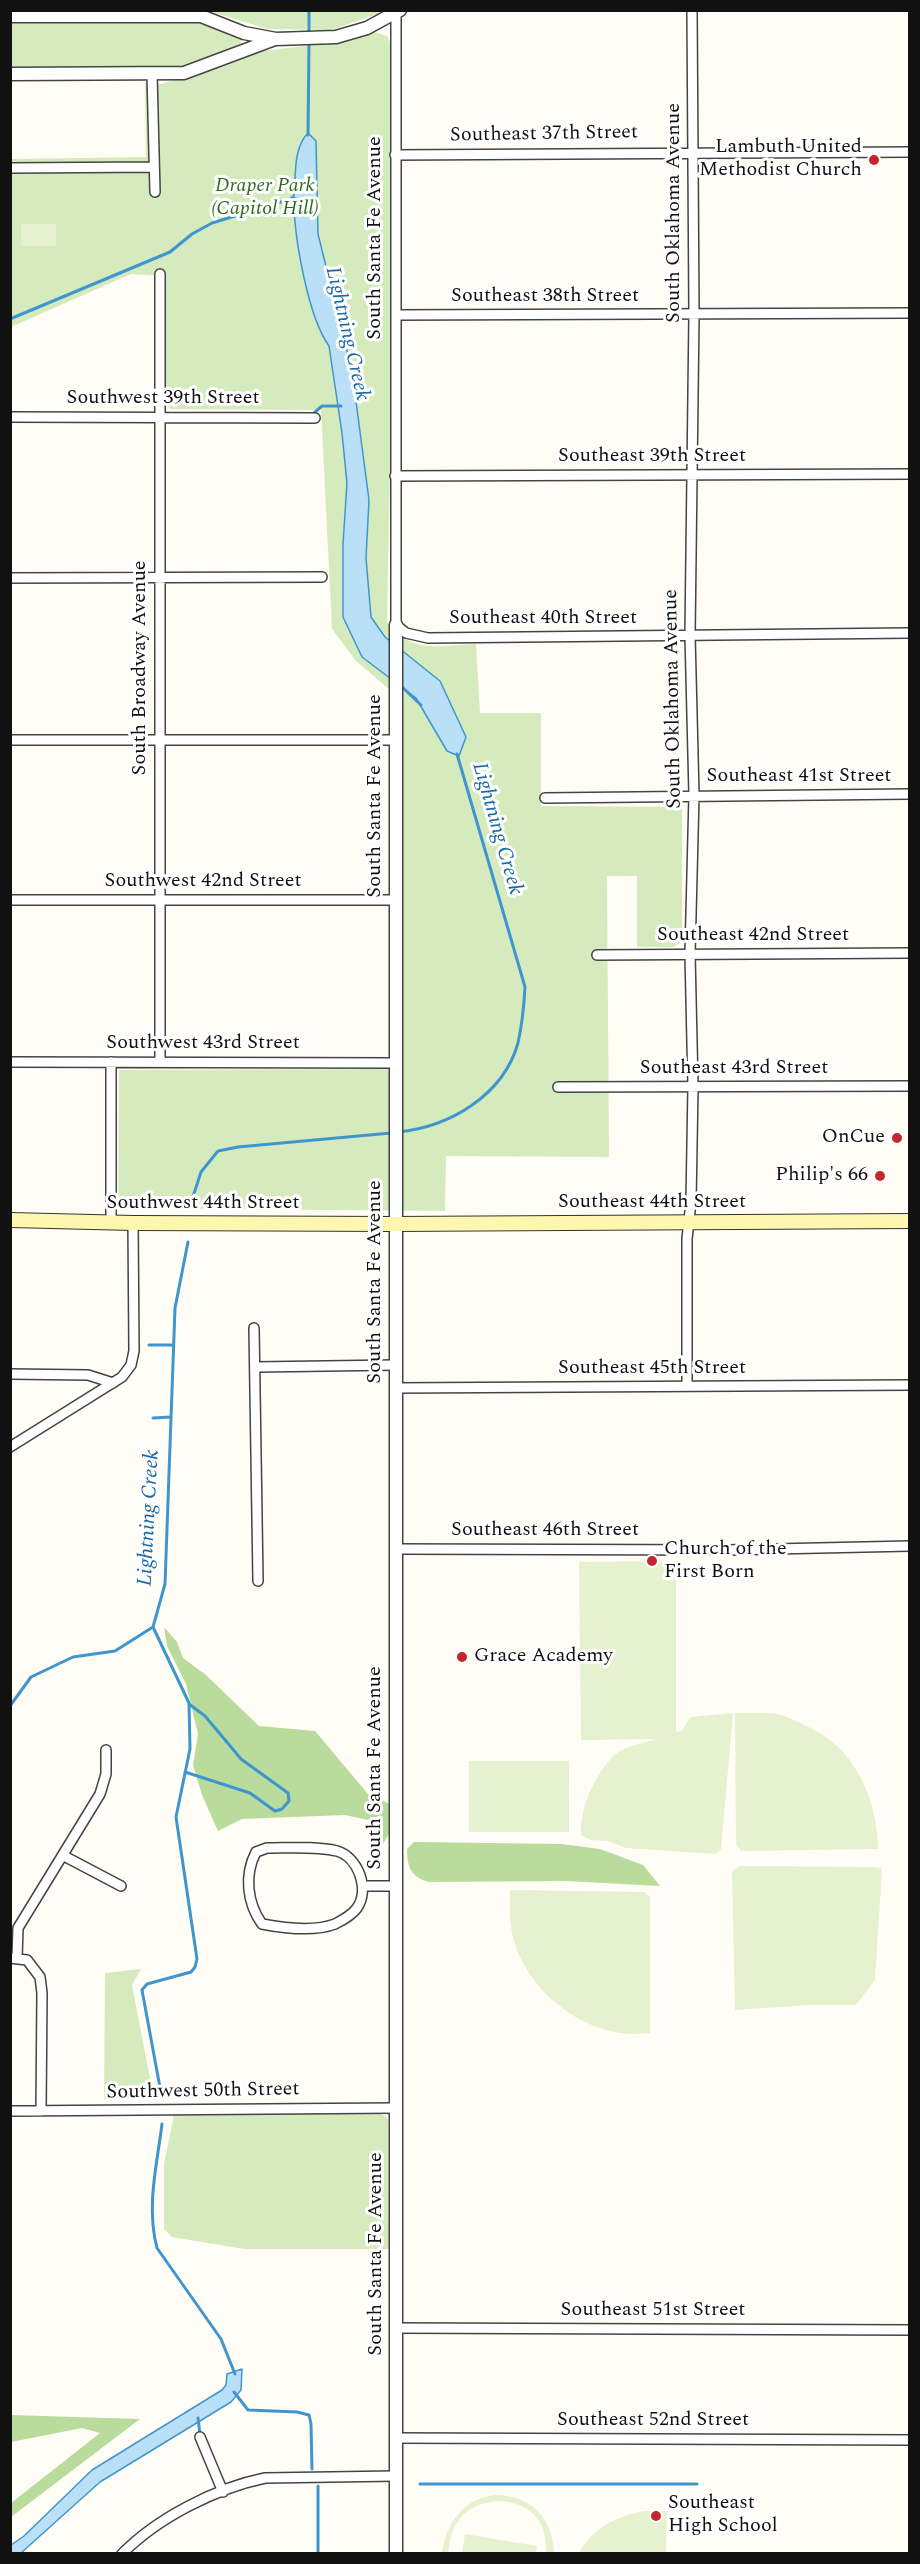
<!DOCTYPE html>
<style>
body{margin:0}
#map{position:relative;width:920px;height:2564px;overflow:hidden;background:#fffdf5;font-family:Spectral,serif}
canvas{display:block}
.frame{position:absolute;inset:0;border:12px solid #111;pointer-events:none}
</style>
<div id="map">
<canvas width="920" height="2564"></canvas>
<div class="frame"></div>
</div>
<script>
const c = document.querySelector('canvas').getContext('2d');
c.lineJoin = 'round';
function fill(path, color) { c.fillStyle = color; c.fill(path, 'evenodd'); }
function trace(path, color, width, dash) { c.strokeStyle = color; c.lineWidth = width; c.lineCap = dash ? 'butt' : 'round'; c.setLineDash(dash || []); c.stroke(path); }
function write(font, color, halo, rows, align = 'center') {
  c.font = font + ' Spectral,serif'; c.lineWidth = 6; c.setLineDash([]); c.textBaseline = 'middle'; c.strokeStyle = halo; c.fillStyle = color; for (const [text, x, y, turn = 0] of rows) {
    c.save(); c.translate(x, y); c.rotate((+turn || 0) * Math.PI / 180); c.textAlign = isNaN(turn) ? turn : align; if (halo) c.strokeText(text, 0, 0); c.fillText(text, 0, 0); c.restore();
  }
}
fill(new Path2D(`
 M208,11L380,10V11L378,14L331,30L268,29Z
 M11,21L201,22L242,40L240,45L183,67L11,69Z
 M375,32L387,36L390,42V467L387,622C411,655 440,645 476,644L480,713H541V806L682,807V941L674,947H637V876H607L609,1157L446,1156L445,1211L118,1208L119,1070L402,1069L403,701L356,661L332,629L321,410L170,409L165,402L166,276L131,274L11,327L10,159L146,157L145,83L162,84L262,51L347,41Z
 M141,1969L132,1985L154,2099H104L105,1973Z
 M380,2113L388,2119L389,2249H244L172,2237L164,2229V2164L174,2115Z`), '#d5ebbd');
fill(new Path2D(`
 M164,1627L177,1642L183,1658L206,1675L259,1726L315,1731L368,1794L390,1804V1832L383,1844L375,1845V1837L368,1820L345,1815L242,1819L218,1831L202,1795L193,1765L198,1734L186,1684L167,1646Z
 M414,1842L562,1844L600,1849L643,1865L660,1886L566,1881L429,1882C411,1877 407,1867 407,1849Z
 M11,2415L140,2419L11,2517V2503L100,2433L82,2428L11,2442Z`), '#b9dc9c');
fill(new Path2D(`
 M21,224H56V246H21Z
 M676,1561V1732L681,1731L691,1717L733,1713L721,1849L715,1854L626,1848L608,1841L591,1840L581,1835C579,1808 598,1766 620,1751C630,1745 645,1743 656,1739L581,1740L579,1562Z
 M735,1713C750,1713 767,1712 781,1715C788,1717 796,1721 802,1724C854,1745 877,1796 878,1849L741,1851L736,1844Z
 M469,1761H569V1832H469Z
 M739,1866L875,1867L882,1869L875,1980L856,2005H809L735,2010L732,1872Z
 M510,1890L645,1892L650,1897V2033C591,2042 530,1995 514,1941C509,1924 510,1908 510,1890Z
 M495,2495C531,2495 553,2518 554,2553H546C546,2541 545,2528 537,2518C514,2491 466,2498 453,2530C450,2537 449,2546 448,2553H442C447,2523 462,2499 495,2495Z
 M644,2511H667L666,2553H579C592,2528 617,2516 644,2511Z
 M465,2534L537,2546L536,2553H462Z`), '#e6f2cf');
const water = new Path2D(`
 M308,133L316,141L318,234L352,371L369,500L366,558L371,617L385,637L440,681L466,737L459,756L447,751L416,698L362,657L343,617V544L347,483L342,433L329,346C308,317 294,237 294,200L291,198L294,195C296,175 293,148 308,133Z
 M242,2369L241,2390L231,2402L100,2482L21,2553H11V2545L24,2536L92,2470L222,2390L226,2385L227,2374Z`);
fill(water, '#b9e0f7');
trace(water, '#3f96cf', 1.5);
trace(new Path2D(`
 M309,36V10
 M308,135L309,42
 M10,319L170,252L192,234L212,223L294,198
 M315,412L322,406H341
 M402,687L421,705
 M398,1132C449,1127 503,1096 518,1043C522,1025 524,1006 525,987L457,754
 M190,1206L201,1172L218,1151L238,1147L391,1133
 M149,1345H173
 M153,1418L171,1417
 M153,1627L189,1703L190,1749L176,1817L197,1959L195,1967L191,1972L147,1984L142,1990L161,2093
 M10,1706L31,1677L73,1657L115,1651L153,1627L165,1584L175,1308L188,1242
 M185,1772L250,1793L275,1811L282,1809L289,1801L288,1793L241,1759L205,1716L189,1704
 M162,2124C157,2165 146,2207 157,2248L221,2339L235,2374
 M234,2392L248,2410L297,2412L309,2415L311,2424L312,2469
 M198,2418L200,2435
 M420,2484H697
 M318,2554V2486`), '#3f96cf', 3);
const minor = new Path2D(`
 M396,10V625L406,633L428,638L910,633
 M152,74L155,192
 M395,155L910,152
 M10,168L154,167
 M396,315L910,313
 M10,417L315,418
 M395,476L910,474
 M10,578L322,577
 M10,740H395
 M545,798L910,794
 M10,900H395
 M597,955L910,953
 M160,1061V274
 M10,1062L396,1063
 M111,1062V1223
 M558,1087L910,1086
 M254,1328L258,1581
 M256,1367L395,1365
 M10,1374L88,1375L113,1383
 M687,1386V1239L691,1202L693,1087L690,954L694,795L690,635L694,314L692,10
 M396,1388L910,1385
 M10,1447L122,1377L131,1365L134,1351L133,1223
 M396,1549L728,1550L910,1546
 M267,1848C289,1848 316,1846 337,1851C358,1857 370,1889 357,1908C352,1915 343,1920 335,1924C314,1932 283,1928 262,1924C247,1903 244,1875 256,1852Z
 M64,1856L121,1886
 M363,1886H396
 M10,1958L27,1960L40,1977L42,1993L41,2111
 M17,1958L18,1928L100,1794L106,1774V1750
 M10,2111L396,2108
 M396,2328L910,2330
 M200,2437L223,2492
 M396,2438L910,2440
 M122,2554C157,2518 216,2488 265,2478L396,2476`);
const tertiary = new Path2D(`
 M10,16H201L244,33L276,39L336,37L367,28L400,10
 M10,74L184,73L275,39
 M396,625V2554`);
const secondary = new Path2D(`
 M10,1220L133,1223L394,1224L910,1221`);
trace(minor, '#444', 12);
trace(tertiary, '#444', 15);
trace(secondary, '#333', 16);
trace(minor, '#fff', 9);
trace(tertiary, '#fff', 12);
trace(secondary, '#fff6b0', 14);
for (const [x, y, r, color] of [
 [874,160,6,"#c4262e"],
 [897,1138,6,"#c4262e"],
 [880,1176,6,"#c4262e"],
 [652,1561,6,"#c4262e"],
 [462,1657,6,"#c4262e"],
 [656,2516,6,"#c4262e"]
]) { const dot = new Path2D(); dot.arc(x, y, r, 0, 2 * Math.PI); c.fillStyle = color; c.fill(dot); trace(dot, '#fff', 2); }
write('20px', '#111', '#fff', [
 ["Southeast 37th Street",544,135,-1],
 ["South Oklahoma Avenue",675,213,-90],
 ["South Santa Fe Avenue",376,238,-90],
 ["Southeast 38th Street",545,297],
 ["Southwest 39th Street",163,399],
 ["Southeast 39th Street",652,457],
 ["Southeast 40th Street",543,619],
 ["South Broadway Avenue",141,668,-90],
 ["South Oklahoma Avenue",674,699,-91],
 ["Southeast 41st Street",799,777],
 ["South Santa Fe Avenue",376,796,-90],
 ["Southwest 42nd Street",203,882],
 ["Southeast 42nd Street",753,936],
 ["Southwest 43rd Street",203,1044],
 ["Southeast 43rd Street",734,1069],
 ["Southeast 44th Street",652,1203],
 ["Southwest 44th Street",203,1204],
 ["South Santa Fe Avenue",376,1282,-90],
 ["Southeast 45th Street",652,1369],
 ["Southeast 46th Street",545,1531],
 ["South Santa Fe Avenue",376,1768,-90],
 ["Southwest 50th Street",203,2092,-1],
 ["South Santa Fe Avenue",377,2254,-90],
 ["Southeast 51st Street",653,2311],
 ["Southeast 52nd Street",653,2421]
]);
write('20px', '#111', '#fff', [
 ["Lambuth United",862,148],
 ["Methodist Church",862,171],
 ["OnCue",885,1138],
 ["Philip's 66",868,1176],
 ["Church of the",664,1550,"left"],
 ["First Born",664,1573,"left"],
 ["Grace Academy",474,1657,"left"],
 ["Southeast",668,2504,"left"],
 ["High School",668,2527,"left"]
], 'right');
write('italic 20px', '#2f6b1f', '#fff', [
 ["Draper Park",265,187],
 ["(Capitol Hill)",265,210]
]);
write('italic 21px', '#1768a6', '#fff', [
 ["Lightning Creek",346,334,77],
 ["Lightning Creek",496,829,74],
 ["Lightning Creek",150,1518,-87]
]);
</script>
